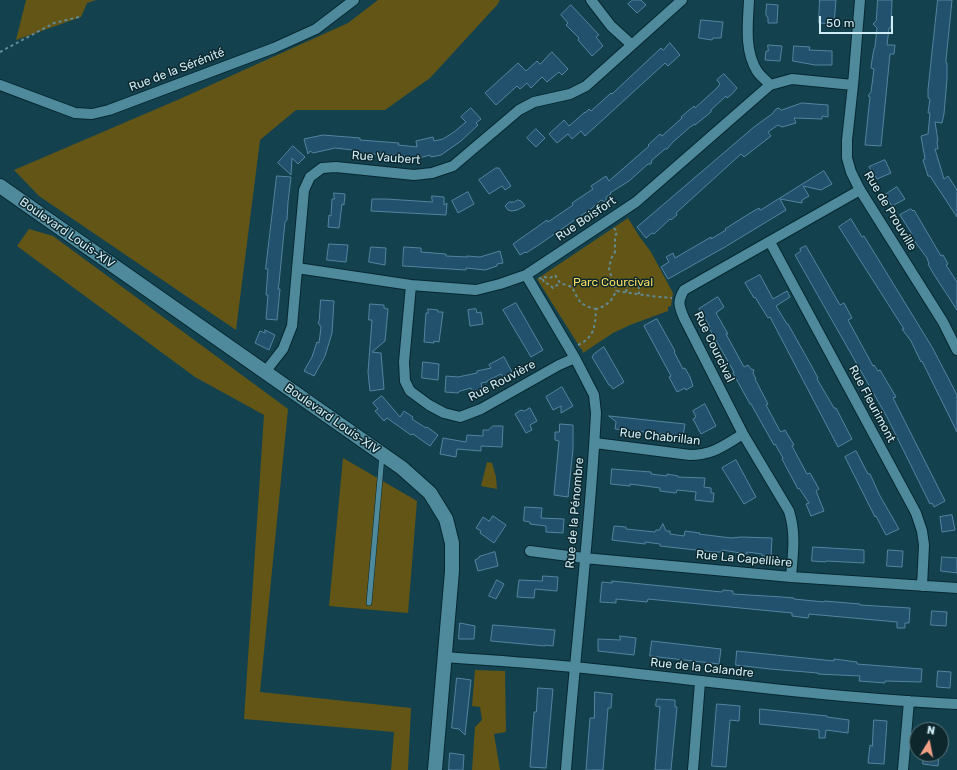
<!DOCTYPE html>
<meta charset="utf-8">
<style>
body{margin:0}
#map{position:relative;width:957px;height:770px;overflow:hidden;background:#13424e;font-family:Rubik,sans-serif}
canvas{display:block}
.north{position:absolute;left:909px;top:722px;width:40px;height:40px;box-sizing:border-box;background:#0d272d;border:1px solid #5b767d;border-radius:50%;rotate:10deg;font-size:11px;font-weight:700;line-height:16px;text-align:center;color:#cfedf6}
.north::after{content:'';display:block;margin:auto;width:14px;height:18px;background:#f39f85;clip-path:polygon(50% 0,100% 100%,50% 72%,0 100%)}
.scale{position:absolute;left:819px;top:16px;width:74px;height:18px;box-sizing:border-box;border:2px solid #cfedf6;border-top:0;padding-left:5px;font-size:12px;line-height:14px;white-space:nowrap;color:#cfedf6;-webkit-text-stroke:3px #0d272d;paint-order:stroke}
</style>
<div id="map">
<canvas width="957" height="770"></canvas>
<div class="north">N</div>
<div class="scale">50 m</div>
</div>
<script>
const c = document.querySelector('canvas').getContext('2d');
c.lineJoin = 'round';
function fill(path, color) { c.fillStyle = color; c.fill(path, 'evenodd'); }
function trace(path, color, width, dash) { c.strokeStyle = color; c.lineWidth = width; c.lineCap = dash ? 'butt' : 'round'; c.setLineDash(dash || []); c.stroke(path); }
function write(font, color, halo, rows, align = 'center') {
  c.font = font + ' Rubik,sans-serif'; c.lineWidth = 3; c.setLineDash([]); c.textBaseline = 'middle'; c.strokeStyle = halo; c.fillStyle = color; for (const [text, x, y, turn = 0] of rows) {
    c.save(); c.translate(x, y); c.rotate((+turn || 0) * Math.PI / 180); c.textAlign = isNaN(turn) ? turn : align; if (halo) c.strokeText(text, 0, 0); c.fillText(text, 0, 0); c.restore();
  }
}
fill(new Path2D(`
 M26,0H96L87,3L81,17L16,40Z
 M378,0H500L497,5L430,78L385,110H296L260,140L236,330L39,196L14,170L182,98L348,23Z
 M628,218L639,236L651,252L673,293L671,306L668,307V311L630,325L613,333L583,353L582,349H581L537,279Z
 M29,229L53,236L288,409L260,692L411,708L408,770H391L394,732L244,719L264,415L195,377L17,246Z
 M343,458L417,501L408,613L329,606Z
 M487,462L492,463L496,477L497,489L481,486Z
 M475,670L505,671L506,732L494,734L500,770H472L475,727L482,720L480,707L472,706Z`), '#625516');
const building = new Path2D(`
 M633,0H641L646,5L637,13L628,4Z
 M820,0H836L834,24L819,23Z
 M878,0H892L891,28H889L887,45H895L894,54H890L881,146L865,145L870,97L868,96L871,92L874,69L871,68L872,60L874,49L875,47L877,28L873,24L876,21Z
 M938,0H952L946,60V63H947V79L944,114L942,123L935,122L938,141H937L938,149H935L944,179L948,176L957,190V217L930,176H928L923,160L925,159L921,136L928,134L930,113H928L930,99L928,98V90Z
 M767,4L778,5L777,23H768V18L766,15Z
 M571,5L599,35L596,37L603,46L592,56L578,40L579,38L566,25L568,23L561,15Z
 M701,20L723,22L721,38H713L712,40L699,38Z
 M670,43L680,55L668,66L665,63L585,136L581,131L572,139L568,134L557,143L549,134L564,120L569,126L585,112V113L589,109L591,111L611,93L612,94L661,48L663,50Z
 M768,45L782,46L780,61L765,60L766,51H768Z
 M794,46L810,47L809,50L832,51V65H815L793,61Z
 M552,52L568,69L562,75L559,72L547,82L542,77L531,88L527,83L520,89L517,86L496,105L485,93L518,63L526,71L537,61L540,64Z
 M724,74L737,88L733,93L727,98L726,96L711,110V112L695,125V124L690,127L673,142L667,149H665L652,160L651,164H648L629,181L610,193L611,194L606,197V202L601,200L592,208L540,244L526,253L525,252L520,255L513,244L547,220L548,222L573,205L572,203L593,189L591,186L606,176L609,181L649,146L648,145L660,134L662,136L682,118L681,117L694,106L695,108L717,88L720,84L717,80Z
 M802,103L828,105V117L822,116V119L794,118L796,123L782,127L778,125L768,132L771,136L744,157L741,154L676,213L677,215L671,220L670,219L654,234L652,233L646,238L637,227L754,127L772,114L776,109L779,108L781,110Z
 M471,108L481,119L476,123L478,125L461,141L441,155L431,157L430,155L419,158L377,153V154H369L353,153V150L335,148L313,153L310,151L308,154L304,139L323,135L360,138V140L399,143L398,145L417,147L416,141L433,137L434,141L443,139L454,132L466,122L461,117Z
 M536,129L545,138L536,147L527,138Z
 M293,146L305,157L298,164L292,158L291,175L278,163Z
 M885,160L891,173L877,179L869,167Z
 M496,168H499L511,186L505,190L502,186L489,194L479,180Z
 M824,171L832,184L821,190L803,186L809,196L802,200V203L780,199L786,210L725,247L668,279L661,267L669,262L666,257L673,253L675,258L711,237V239L726,230L725,229L747,215L759,208L760,210Z
 M277,176L291,177L288,202L287,220L285,222L279,283L278,289H280L277,320L266,319L268,295H266L268,269H266Z
 M897,187L905,199L892,206L885,195Z
 M468,192L474,204L458,213L452,201Z
 M334,193L345,194L344,205L342,204L339,228L328,227L329,215L331,216L332,199H334Z
 M432,196L444,197V205L447,203L446,215L371,211L372,199H386L432,202Z
 M518,200L521,201L525,206L517,210L512,211L508,210L505,206L509,202H514Z
 M911,209L913,211L914,210L941,256L943,255L948,264L946,265L957,282V310L933,273L928,264H929L927,258L910,235L912,234L900,215Z
 M851,219L862,237L864,236L932,347L957,395V432L922,361L921,362L911,341L902,329H904L839,227Z
 M329,244L348,245L346,262L327,260Z
 M806,246L840,305L844,303L852,318L848,320L873,366L874,365L878,371L880,370L896,397L893,398L945,501L934,507L932,503L930,504L887,417L795,255L801,251L800,249Z
 M371,247L386,248L385,265L369,262Z
 M404,247L421,248V252L446,254V256L467,257V256L480,257L500,251L503,263L497,264V266L485,270L466,268V270L403,266Z
 M760,275L773,299L787,291L790,297L776,306L787,324H788L811,365L818,378L817,379L834,408H836L852,439L838,447L770,317L768,318L755,297L754,298L745,283Z
 M718,297L724,307L716,313L728,334H726L744,367L748,365L751,369L754,370L753,373L756,379H755L768,404L766,405L780,431L781,432L785,430L794,445L792,446L807,474L810,473L819,489L816,491L824,511L811,516L806,504L809,503L799,488L798,489L782,459L783,458L775,444L774,445L751,404H750L733,373L734,372L709,328L710,327L699,309Z
 M321,300L334,301L332,333L325,356L314,376L304,371L312,357L317,342L319,343L321,327L318,323L319,321Z
 M516,303L543,350L531,357L503,310Z
 M370,304L384,305V308L388,309L385,341L372,352L381,353L384,389L370,391L368,372L372,320H369Z
 M428,309L438,310V312H443L439,342L434,341V343L424,342L426,313H428Z
 M476,309L477,313L481,312L483,324L470,326L468,310Z
 M657,319L675,351L674,352L683,369L685,368L690,377L693,386L686,390L685,388L677,392L669,377L671,376L644,326Z
 M265,330L275,335L269,350L255,343L260,331L265,333Z
 M604,347L624,382L613,389L611,386L609,385L592,357L594,354Z
 M504,357L512,372L503,377L501,374L487,381V382L481,383L482,389L473,392L471,388L460,391L458,393L445,392L446,376L458,377L477,373V371L491,368L489,365Z
 M423,362L439,364L438,380L422,378Z
 M562,387L573,406L561,413V406L553,410L546,397Z
 M382,396L400,417L404,411L413,417L412,419L426,428L427,427L438,435L430,446L413,434L411,435L387,418L384,421L375,411L378,409L373,403Z
 M705,404L716,426L701,434L693,419L696,417L693,411Z
 M530,408L537,421L530,425L532,430L526,433L515,414L521,410L524,411Z
 M609,416L685,424L683,436L615,429L616,422Z
 M560,424L573,425V449L568,497L554,495L559,441L555,440V432H559Z
 M493,426H503L502,447L481,446V451L457,449L456,457L440,454L443,438L466,442L467,435L483,436V430H488Z
 M856,451L868,474H870L880,496L899,529L886,535L876,516L875,517L845,457Z
 M736,460L756,497L744,504L722,468Z
 M612,469L651,472V474L667,476V474L678,476V477L705,478L704,487L711,488V493H714L713,502L695,500L696,492L677,490L676,493L660,491V488L630,484V486L611,484Z
 M525,507L542,508L541,518L564,519L563,533L546,532V526L530,524V522L524,521Z
 M952,515L955,530L942,532L940,517Z
 M493,516L506,525L494,543L480,533L481,531L476,528L483,517L489,521Z
 M663,524L666,531H670V534L684,536L685,531L700,533L699,534L731,538L741,537L772,538L771,556H762V554L747,552V554L722,550L721,552H714L660,546V544L645,542V544L612,540L614,526L626,527V529L655,532L656,530H659Z
 M813,547L864,550V563L826,561V562L812,561Z
 M888,550L903,551L902,567L887,566Z
 M495,552L498,566L478,571L475,560L479,558V557Z
 M942,557L957,558V573L941,571Z
 M543,576L558,577L557,591L535,589L534,598L517,597L519,580L542,581Z
 M497,580L504,584L496,599L489,596Z
 M612,581L722,592L723,590L733,591V594L782,597L794,598V599L824,602V601L860,604V605L910,608L909,623H905V628H897V622L809,614L808,618L792,616V613L648,599L647,602L616,599V603L600,602L602,582L612,583Z
 M932,611L947,612L946,626L931,625Z
 M460,623L475,626L474,639H459Z
 M493,625L555,630L553,646L545,645V646L491,641Z
 M620,636L636,638L634,655L598,651V639L620,640Z
 M652,641L721,649L719,664L650,656Z
 M737,651L834,661V659L857,662V664L922,669L921,682L885,681V683L859,681L860,676L818,674V673L770,669L736,665Z
 M938,671L951,672L950,688L937,687Z
 M457,678L471,680L465,735L459,729L452,728Z
 M538,688L553,689L546,768L530,767L534,712H536Z
 M595,692L612,694L611,708H608L603,770H586L590,718H594Z
 M657,699L675,700V707H677L671,770H655L660,707L656,706Z
 M717,704L740,706L739,721L730,720L726,767L712,766Z
 M760,709L827,716V717L849,720L848,733L826,730L825,738H819V730L760,724Z
 M874,720L887,721L884,764L868,763L870,745L872,746Z
 M450,753L464,755L463,770H449Z
 M924,754H939L938,766L923,764Z`);
fill(building, '#21516d');
trace(building, '#5583a0', 1);
const service = new Path2D(`
 M369,603L382,456`);
const minor = new Path2D(`
 M591,0L611,26L632,45
 M749,0C748,23 744,50 757,71C760,76 766,80 770,85
 M860,0L853,85L847,140V158L851,172L860,190L943,322L957,350
 M0,85L75,113L92,114L109,110L274,48L316,29L354,0
 M770,242L916,513L922,531L924,545L922,586
 M297,268L411,285L476,290L500,284L526,275L636,202L770,85L792,79L853,85
 M526,275L575,358L594,395L596,413C590,533 575,651 566,770
 M411,285L404,362L405,381L410,391L429,405L444,413L460,417L481,409L559,365L575,358
 M265,372L283,349L292,326L304,190L310,177L322,168L336,167L414,175L432,173L453,166L519,110L534,102L570,94L586,86L682,0
 M595,443L690,455C713,455 723,446 743,434
 M530,551L584,558L791,577L957,588
 M791,577C793,554 796,533 789,511L743,434L684,318C679,306 677,302 684,290L860,190
 M444,657C488,660 531,663 574,667C702,680 829,698 957,704
 M693,770L700,682
 M903,770L909,701`);
const secondary = new Path2D(`
 M0,186L402,468L430,493L446,519L452,543V571L435,770`);
trace(service, '#062730', 6);
trace(minor, '#062730', 12);
trace(secondary, '#062730', 16);
trace(new Path2D(`
 M0,52L54,23L79,17
 M614,228L617,232L615,237V252L611,259L609,269L616,291
 M539,278L543,279L545,277L550,278L555,275L560,283L572,287C579,301 579,305 596,309
 M543,279L544,283L549,284L553,288L560,283
 M626,292L628,285L639,286V294
 M578,345C595,337 595,326 596,309C607,306 612,301 616,291L651,296L672,298`), '#628a94', 2, [3, 3]);
trace(service, '#4e8a9b', 5);
trace(minor, '#4e8a9b', 10);
trace(secondary, '#4e8a9b', 14);
write('12px', '#cfedf6', '#0d272d', [
 ["Rue de la Sérénité",177,70,-21],
 ["Rue Vaubert",386,158,4],
 ["Rue de Prouville",890,211,59],
 ["Rue Boisfort",586,219,-34],
 ["Boulevard Louis-XIV",67,233,35],
 ["Rue Courcival",714,347,64],
 ["Rue Rouvière",502,381,-28],
 ["Rue Fleurimont",872,404,62],
 ["Boulevard Louis-XIV",332,419,35],
 ["Rue Chabrillan",660,437,6],
 ["Rue de la Pénombre",575,513,-85],
 ["Rue La Capellière",744,559,5],
 ["Rue de la Calandre",702,668,6]
]);
write('12px', '#f8de60', '#0d272d', [
 ["Parc Courcival",613,283]
]);
</script>
